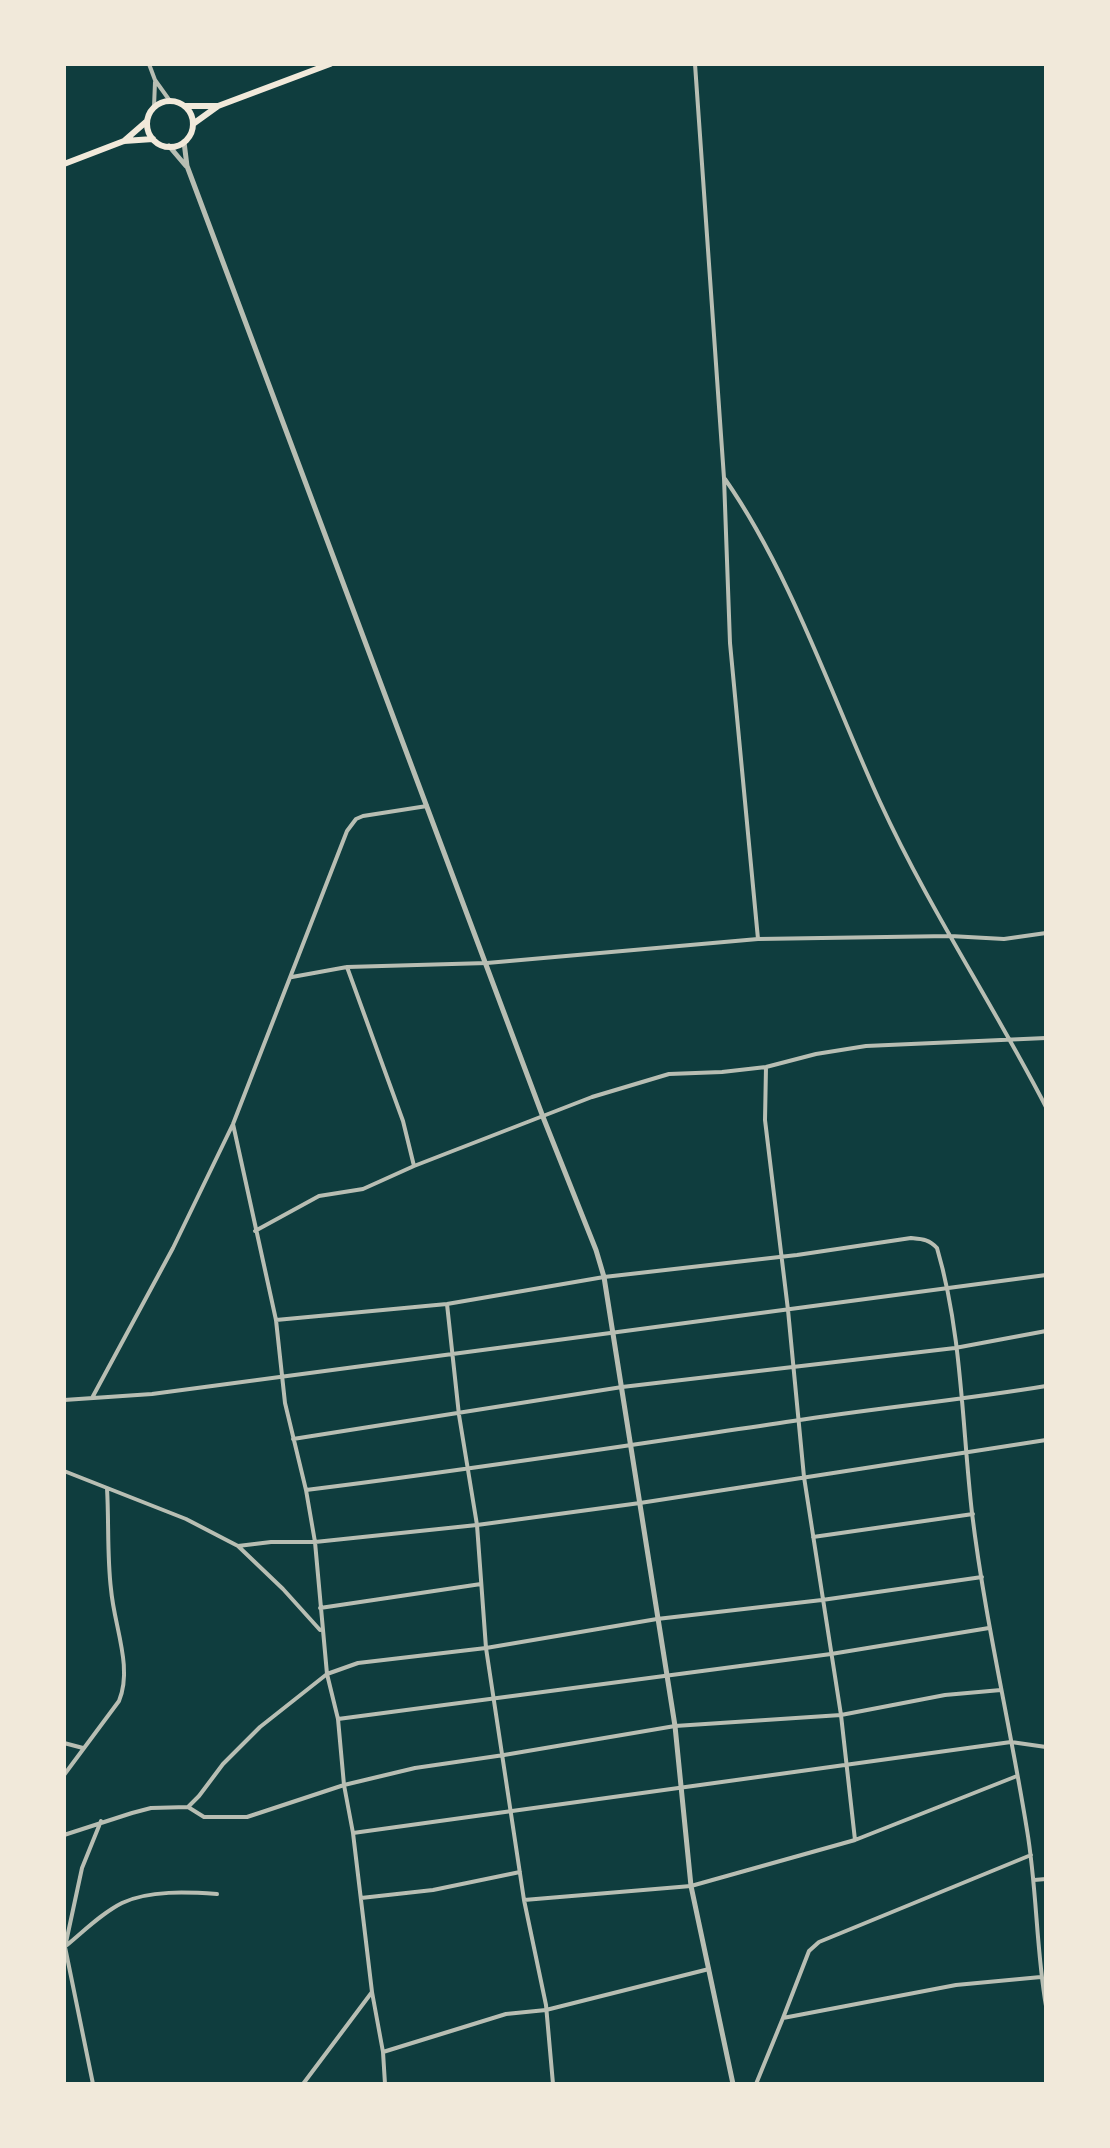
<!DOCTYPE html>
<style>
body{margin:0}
#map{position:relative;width:1110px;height:2148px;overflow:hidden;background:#0f3d3e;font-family:"PT Sans Narrow",sans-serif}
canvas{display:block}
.frame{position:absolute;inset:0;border:66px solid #f1e9da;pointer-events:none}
</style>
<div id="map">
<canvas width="1110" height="2148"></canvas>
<div class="frame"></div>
</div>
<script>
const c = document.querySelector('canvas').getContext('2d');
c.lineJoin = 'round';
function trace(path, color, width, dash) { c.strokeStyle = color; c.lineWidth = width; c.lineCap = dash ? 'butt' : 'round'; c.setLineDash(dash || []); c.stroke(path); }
trace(new Path2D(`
 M149,64L155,80L170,101
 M695,64L724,478L730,643L758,939
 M154,107L155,82
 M725,479C791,574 832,697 880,802C928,907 993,1004 1046,1107
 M347,967L403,1121L414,1166
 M292,977L347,967L487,963L758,939L950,936L1004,939L1046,933
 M233,1124L276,1320L285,1403L306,1490L315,1542L327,1674L338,1719L344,1785L353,1833L372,1992L383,2052L385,2084
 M255,1231L319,1196L363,1189L414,1166L592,1097L669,1074L722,1072L766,1067L816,1054L866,1046L1046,1038
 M447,1304L459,1415L477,1525L486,1648L524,1900L546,2005L553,2084
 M276,1320L447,1304L604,1277L797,1255L911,1238C922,1239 929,1239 937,1248C962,1333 962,1425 972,1513C985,1620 1010,1724 1027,1830C1037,1889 1036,1948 1046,2006
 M92,1398L173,1248L233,1124L347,831L356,819L363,816L427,806
 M64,1400L152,1394L1046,1275
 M293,1439L622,1387L955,1348L1046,1331
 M64,1471L186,1519L238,1546L283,1589L320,1630
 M306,1490C469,1470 631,1445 793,1421C877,1408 962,1400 1046,1386
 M813,1537L973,1514
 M238,1546L271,1542H315L477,1525L640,1503L1046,1440
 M320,1608L481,1584
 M338,1719L831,1654L989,1628
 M64,1743L83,1748
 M64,1775L119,1701C133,1667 114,1626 111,1589C107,1556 109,1522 107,1488
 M188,1807L204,1817H247L344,1785L415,1768L504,1755L675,1726L841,1715L945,1695L1001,1690
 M353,1833L1011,1742L1046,1747
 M64,1835L132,1813L151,1808L188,1807L199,1796L223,1764L260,1727L327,1674L358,1663L486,1648L657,1619L822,1600L982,1577
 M855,1840L1017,1776
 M1031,1855L819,1942L809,1951L783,2018L956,1985L1041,1977
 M1034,1880L1046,1879
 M361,1898L433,1890L520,1872
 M524,1900L691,1886L855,1840L841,1715L804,1477L788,1310L765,1120L766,1067
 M67,1945C84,1931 102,1913 122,1903C149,1890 188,1892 217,1894
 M383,2052L506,2014L546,2010L709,1969
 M93,2084L65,1947L82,1868L101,1821
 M303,2084L372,1992
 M756,2084L783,2018`), '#b8beb3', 4);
trace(new Path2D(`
 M184,142L187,166L543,1117L596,1250L604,1277L675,1726L691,1886L733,2084
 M169,146L186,166`), '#b8beb3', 5);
trace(new Path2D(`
 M147 124a23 23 0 1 1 46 0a23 23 0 1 1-46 0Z
 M186,106H218
 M193,124L218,106L330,64
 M124,141L147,121
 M64,164L124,141L153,139`), '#f1e9da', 6);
</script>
